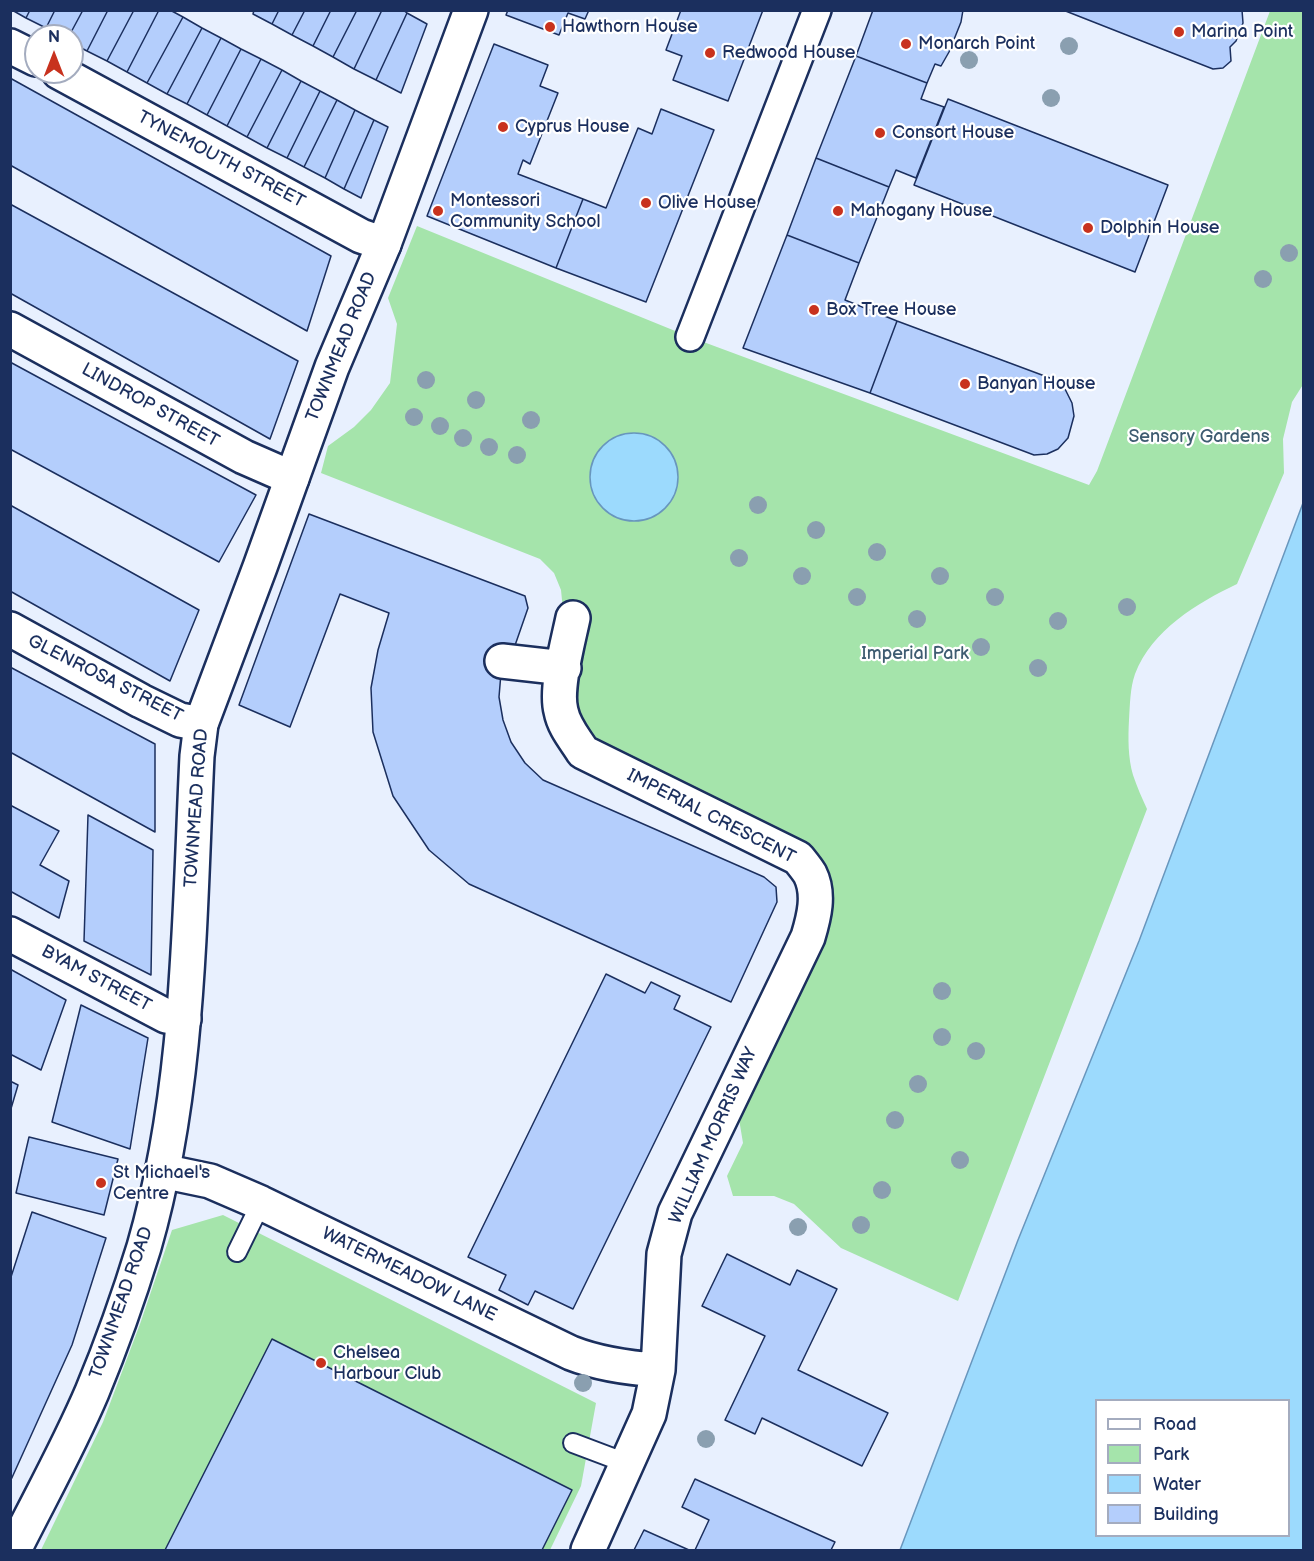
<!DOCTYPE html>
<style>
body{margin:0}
#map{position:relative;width:1314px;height:1561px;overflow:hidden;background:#e8f0fe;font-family:"Balsamiq Sans",sans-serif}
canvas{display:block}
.frame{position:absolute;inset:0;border:12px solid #1b2f5e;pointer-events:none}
.legend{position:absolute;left:1095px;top:1399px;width:195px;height:138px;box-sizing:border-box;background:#fff;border:2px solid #a4acbf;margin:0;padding:8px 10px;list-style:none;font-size:18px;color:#1b2f5e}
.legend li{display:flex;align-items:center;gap:12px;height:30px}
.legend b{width:30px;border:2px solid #a4acbf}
.north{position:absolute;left:24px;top:24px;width:60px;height:60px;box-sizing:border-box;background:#fff;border:2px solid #a4acbf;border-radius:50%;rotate:0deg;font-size:16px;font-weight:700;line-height:24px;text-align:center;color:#1b2f5e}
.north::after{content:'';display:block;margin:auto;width:21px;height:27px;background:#c8321e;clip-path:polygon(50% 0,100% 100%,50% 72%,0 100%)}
</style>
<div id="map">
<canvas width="1314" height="1561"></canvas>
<div class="frame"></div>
<ul class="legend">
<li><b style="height:8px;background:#fff"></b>Road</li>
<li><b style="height:16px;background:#a5e4ab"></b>Park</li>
<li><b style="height:16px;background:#9cdafd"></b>Water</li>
<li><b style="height:16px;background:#b4cefc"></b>Building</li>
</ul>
<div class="north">N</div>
</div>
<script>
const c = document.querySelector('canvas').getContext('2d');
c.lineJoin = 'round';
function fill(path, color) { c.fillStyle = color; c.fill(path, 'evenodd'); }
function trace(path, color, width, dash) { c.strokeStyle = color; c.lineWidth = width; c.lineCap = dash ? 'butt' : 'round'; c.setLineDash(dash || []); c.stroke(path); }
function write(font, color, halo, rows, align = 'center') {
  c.font = font + ' "Balsamiq Sans",sans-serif'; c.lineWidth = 4.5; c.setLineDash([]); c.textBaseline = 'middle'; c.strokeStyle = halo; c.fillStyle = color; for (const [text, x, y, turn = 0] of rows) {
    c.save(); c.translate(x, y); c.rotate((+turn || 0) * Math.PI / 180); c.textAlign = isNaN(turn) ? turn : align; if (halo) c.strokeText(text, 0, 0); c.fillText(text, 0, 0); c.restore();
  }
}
fill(new Path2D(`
 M1270,11H1303L1304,383L1292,402L1283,439L1284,473L1237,584C1197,603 1152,630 1135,674C1130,688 1130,705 1129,720C1128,738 1128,758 1133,775C1137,787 1142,798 1147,809L958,1301L841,1248L794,1204L774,1196H733L727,1176L743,1143L738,1113L776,1038L830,921L833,892L826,865L803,841L600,750L573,711L561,590L554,573L540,559L321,473L328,446L354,427L371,410L390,383L397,324L388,298L417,226L690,337L1089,485L1097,471Z
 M223,1215L596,1403L581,1486L550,1550H41L103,1422L140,1324L172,1230Z`), '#a5e4ab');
const water = new Path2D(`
 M590 477a44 44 0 1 1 88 0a44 44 0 1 1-88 0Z
 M1303,503V1550H900L1018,1240L1139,941ZM1096,1400H1288V1536H1096Z`);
fill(water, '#9cdafd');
trace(water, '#6896bd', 1.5);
const building = new Path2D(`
 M12,10H30L26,18Z
 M30,10H55L46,28L26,18Z
 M55,10H83L69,36H59L46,28Z
 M83,10H108L87,51L72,43V36H69Z
 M108,10H134L107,61L87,51Z
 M134,10H159L127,72L107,61Z
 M159,10H170L183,17L147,83L127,72Z
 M254,10H279L272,24L253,14Z
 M279,10H305L292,35L272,24Z
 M305,10H331L313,46L292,35Z
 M331,10H357L333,57L313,46Z
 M357,10H382L354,69L333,57Z
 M382,10H403L407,13L376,80L354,69Z
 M508,10H589L585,19L568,13L559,35L506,15Z
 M681,10H763L728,101L673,80L682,56L666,50Z
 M873,10H963L961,22L949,52L941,66L935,64L927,83L856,56Z
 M1063,10H1242L1243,23L1236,41L1230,47L1231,61L1223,68L1213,69Z
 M407,13L427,24L401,93L376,80Z
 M183,17L202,28L167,94L147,83Z
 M202,28L221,38L187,104L167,94Z
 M221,38L241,49L207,115L187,104Z
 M494,44L548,65L540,86L558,93L530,164L523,160L518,174L583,199L556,268L427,216Z
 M241,49L261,59L227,126L207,115Z
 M856,56L927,83L921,99L944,107L916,178L896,170L889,187L816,158Z
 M261,59L282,70L247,137L227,126Z
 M282,70L301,81L267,148L247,137Z
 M10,78L331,256L307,331L10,165Z
 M301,81L320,91L287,158L267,148Z
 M320,91L337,100L304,167L287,158Z
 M948,99L1168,185L1135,272L914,185Z
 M337,100L355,110L325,178L304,167Z
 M661,109L714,130L646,302L556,268L583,199L606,208L638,128L652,134Z
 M355,110L374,120L344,189L325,178Z
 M374,120L388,127L361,198L344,189Z
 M816,158L889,187L859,263L787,235Z
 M10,204L298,361L270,439L10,293Z
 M787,235L859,263L845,300L897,321L870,393L743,348Z
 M897,321L1050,378L1065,389L1072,403L1074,416L1068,438L1058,449L1047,454L1034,455L870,393Z
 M10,362L256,495L219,562L10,449Z
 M10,505L199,610L170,681L10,591Z
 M309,514L525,596L528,608L512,654L502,661L499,697L503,720L511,742L525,763L543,780L764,877L776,887L777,902L731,1002L469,884L429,850L393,796L373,732L371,688L378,650L389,613L340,594L290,727L239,705Z
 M10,667L155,744V832L10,752Z
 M10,805L59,831L40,865L69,881L59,918L10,891Z
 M88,815L153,850L151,975L84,941Z
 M10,969L66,1000L41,1070L10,1054Z
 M606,974L645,993L651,982L680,996L674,1009L711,1027L573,1309L535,1291L528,1305L499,1290L506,1275L468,1257Z
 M81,1005L148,1038L130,1149L52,1122Z
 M10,1081L18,1085L10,1112Z
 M29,1137L118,1159L104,1215L16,1193Z
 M32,1212L106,1238L72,1345L10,1482V1280Z
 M727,1254L790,1285L797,1270L837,1289L798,1370L888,1413L862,1466L762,1418L755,1434L725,1420L765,1336L702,1306Z
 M272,1339L572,1490L542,1550H165Z
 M695,1479L835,1542L831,1550H695L709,1520L682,1507Z
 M644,1530L689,1550H634Z`);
fill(building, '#b4cefc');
trace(building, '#1b2f5e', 1.5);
const service = new Path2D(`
 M237,1252L261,1203
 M573,1443L626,1463`);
const pedestrian = new Path2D(`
 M690,337L817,10`);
const minor = new Path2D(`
 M10,46L36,59
 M59,72L361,236L384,244
 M10,329L244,457L292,478
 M573,618C568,642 555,689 561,711C564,727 575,739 583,752L798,858C802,863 807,869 810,874C820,894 814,917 808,937L675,1213L664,1254L658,1370L649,1414L588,1550
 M10,629L141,701L180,720L201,724
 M502,661L564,668
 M10,934L147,1006L166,1016L184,1019
 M162,1171L210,1181L261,1203L571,1353C599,1364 628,1368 658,1370`);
const tertiary = new Path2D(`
 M14,1550C40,1498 69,1446 92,1392C112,1344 129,1296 144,1247C190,1088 189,920 197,756L201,724L260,567L332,367L384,244L471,10`);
trace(service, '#1b2f5e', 22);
trace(pedestrian, '#1b2f5e', 32);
trace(minor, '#1b2f5e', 38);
trace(tertiary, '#1b2f5e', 38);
trace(service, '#fff', 18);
trace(pedestrian, '#fff', 27);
trace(minor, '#fff', 33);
trace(tertiary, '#fff', 33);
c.fillStyle = '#8a9fb0';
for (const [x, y] of [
 [1069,46],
 [969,60],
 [1051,98],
 [1289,253],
 [1263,279],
 [426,380],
 [476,400],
 [414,417],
 [531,420],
 [440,426],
 [463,438],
 [489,447],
 [517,455],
 [758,505],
 [816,530],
 [877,552],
 [739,558],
 [802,576],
 [940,576],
 [857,597],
 [995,597],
 [1127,607],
 [917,619],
 [1058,621],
 [981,647],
 [1038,668],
 [942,991],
 [942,1037],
 [976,1051],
 [918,1084],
 [895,1120],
 [960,1160],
 [882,1190],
 [861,1225],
 [798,1227],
 [583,1383],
 [706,1439]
]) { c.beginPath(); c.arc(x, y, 9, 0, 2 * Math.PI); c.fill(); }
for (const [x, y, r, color] of [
 [550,27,6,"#c8321e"],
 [1179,32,6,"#c8321e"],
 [906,44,6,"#c8321e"],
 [710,53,6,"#c8321e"],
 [503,127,6,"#c8321e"],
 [880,133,6,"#c8321e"],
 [646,203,6,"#c8321e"],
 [438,211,6,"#c8321e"],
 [838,211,6,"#c8321e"],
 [1088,228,6,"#c8321e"],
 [814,310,6,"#c8321e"],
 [965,384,6,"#c8321e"],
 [101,1183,6,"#c8321e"],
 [321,1363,6,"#c8321e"]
]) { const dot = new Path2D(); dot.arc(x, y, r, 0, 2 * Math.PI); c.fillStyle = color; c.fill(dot); trace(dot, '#fff', 2); }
write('18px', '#1b2f5e', '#fff', [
 ["Hawthorn House",562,27],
 ["Marina Point",1191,32],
 ["Monarch Point",918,44],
 ["Redwood House",722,53],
 ["Cyprus House",515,127],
 ["Consort House",892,133],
 ["Montessori",450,201],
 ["Community School",450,222],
 ["Olive House",658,203],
 ["Mahogany House",850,211],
 ["Dolphin House",1100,228],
 ["Box Tree House",826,310],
 ["Banyan House",977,384],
 ["St Michael's",113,1173],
 ["Centre",113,1194],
 ["Chelsea",333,1353],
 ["Harbour Club",333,1374]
], 'left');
write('18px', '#1b2f5e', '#fff', [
 ["TYNEMOUTH STREET",221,160,28],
 ["TOWNMEAD ROAD",342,347,-68],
 ["LINDROP STREET",150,406,29],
 ["GLENROSA STREET",105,679,27],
 ["TOWNMEAD ROAD",197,808,-86],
 ["IMPERIAL CRESCENT",711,817,27],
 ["BYAM STREET",96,979,28],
 ["WILLIAM MORRIS WAY",714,1136,-66],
 ["WATERMEADOW LANE",409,1275,26],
 ["TOWNMEAD ROAD",122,1303,-71]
]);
write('18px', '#3e5c71', '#fff', [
 ["Sensory Gardens",1199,437],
 ["Imperial Park",915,654]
]);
</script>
